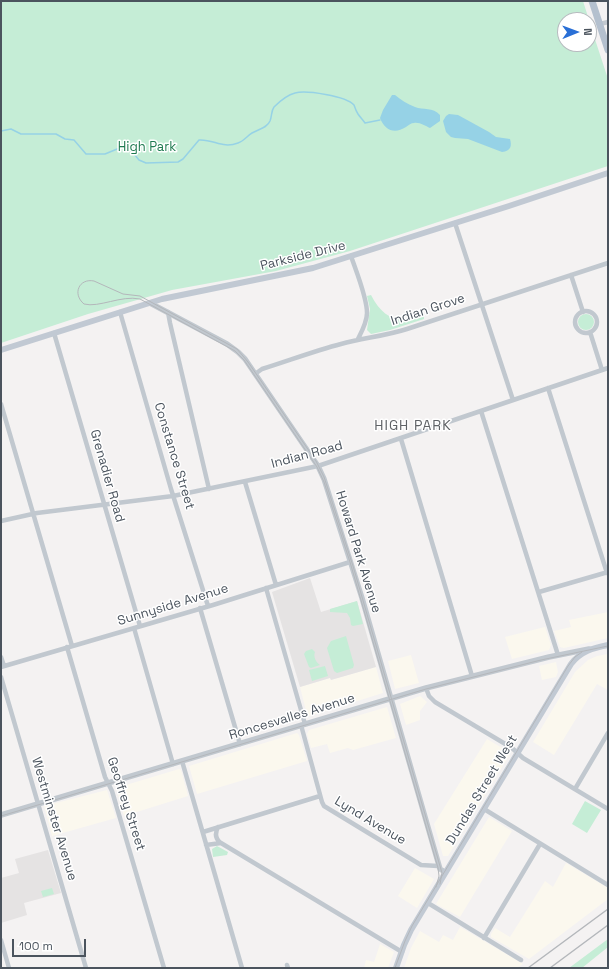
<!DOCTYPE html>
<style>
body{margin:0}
#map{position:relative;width:609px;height:969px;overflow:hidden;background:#f4f2f2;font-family:"Space Grotesk",sans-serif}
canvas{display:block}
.frame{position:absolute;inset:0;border:2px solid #4b545e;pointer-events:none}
.north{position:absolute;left:557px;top:12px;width:40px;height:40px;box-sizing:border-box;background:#fff;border:1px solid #b7bbbf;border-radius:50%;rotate:89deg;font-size:11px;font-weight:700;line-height:16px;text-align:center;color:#4b545e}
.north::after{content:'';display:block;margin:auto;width:14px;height:18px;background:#296fd6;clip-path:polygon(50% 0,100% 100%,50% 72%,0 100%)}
.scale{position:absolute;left:12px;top:939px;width:74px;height:18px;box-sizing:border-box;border:2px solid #4b545e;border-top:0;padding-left:5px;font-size:12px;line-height:14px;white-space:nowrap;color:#4b545e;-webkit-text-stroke:3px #fff;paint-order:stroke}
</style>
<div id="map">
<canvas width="609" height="969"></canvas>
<div class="frame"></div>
<div class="north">N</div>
<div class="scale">100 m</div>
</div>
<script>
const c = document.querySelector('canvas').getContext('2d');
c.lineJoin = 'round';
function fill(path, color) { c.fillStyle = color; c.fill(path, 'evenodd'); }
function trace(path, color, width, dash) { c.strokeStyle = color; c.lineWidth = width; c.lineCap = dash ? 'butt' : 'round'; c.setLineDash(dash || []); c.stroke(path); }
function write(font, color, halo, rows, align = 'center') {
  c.font = font + ' "Space Grotesk",sans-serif'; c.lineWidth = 3; c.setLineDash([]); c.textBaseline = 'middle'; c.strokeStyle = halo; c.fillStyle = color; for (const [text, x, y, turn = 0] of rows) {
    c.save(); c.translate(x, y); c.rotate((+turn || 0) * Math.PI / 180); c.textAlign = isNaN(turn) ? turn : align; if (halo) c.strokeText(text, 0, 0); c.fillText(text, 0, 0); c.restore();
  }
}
fill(new Path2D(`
 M608,612V638L564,648L560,647L554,631L571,627L569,620Z
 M545,627L551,645L549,650L512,659L505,637Z
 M608,654V690L597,684L554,755L533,742L575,672L588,660L597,656Z
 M411,655L419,683L395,689L388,661Z
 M556,662L558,672L556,677L542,680L539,666Z
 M376,667L383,693L309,716L307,715L300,687L330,678L331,680Z
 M420,696L427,702L420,711V720L406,725L400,704Z
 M387,707L396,738L353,750L348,748L330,753L327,744L311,748L307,734L309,730Z
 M297,733L299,735L307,761L197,794L189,766Z
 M487,739L509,752L510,754L448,856H443L434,824Z
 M179,769L181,770L188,796L124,816L116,788Z
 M107,790L116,818L52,836L44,806Z
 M489,817L512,831L460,917L436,904Z
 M566,863L608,888V899L529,959L491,937V934L495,928L510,937L545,881L553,887Z
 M415,868L434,879L417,908L398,896Z
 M460,927L467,931L523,964L517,968H404L411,948L420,931L439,942L443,935L453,940Z
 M380,944L394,952L388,968H364L366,960L374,962Z`), '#fbf8ee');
fill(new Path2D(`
 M310,578L321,612L357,601L376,667L331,680L330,678L300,687L272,592Z
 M48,850L61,893L24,903L27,915L1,923V878L19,873L15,859Z`), '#e5e3e3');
fill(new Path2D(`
 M1,1H583L589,20H565V44H589V21L608,79V166L350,251L276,271L172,290L88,314L1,343Z
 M371,295C384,320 398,323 424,315V319L390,330L371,334L367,330L370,309L367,296Z
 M578 322a8 8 0 1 1 16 0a8 8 0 1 1-16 0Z
 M357,601L363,624L353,626L351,625L350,618L347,613L330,612V609Z
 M346,636L354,665L353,668L337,673L334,671L327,648L331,641Z
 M312,649L315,652C313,657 316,662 320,665L311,668L309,667L304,654L306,651Z
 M325,666L328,676L312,681L309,670Z
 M585,801L601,810L587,833L572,824Z
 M217,846L228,852L227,855L213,857L212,849Z
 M52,888L54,894L43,897L41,891Z
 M608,939V947L582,968H569Z`), '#c5edd6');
fill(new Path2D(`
 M392,95H395C401,100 407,104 415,107C423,110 433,107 440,115V121L430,128C425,126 420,122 414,123C411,123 409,125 406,127C395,134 385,131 380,118L383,110Z
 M449,114L458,115L489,132L496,137L510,139C512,146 511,151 502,152L468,139L455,138L451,137L446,132L443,121L446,116Z`), '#96d2e6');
trace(new Path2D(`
 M1,131L11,129L21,134H56L65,139L74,140L86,154H105L122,147L130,149L139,160L146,163L178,162L183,159L199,140C214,139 222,149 238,143C244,141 247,136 252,133C259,129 267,128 270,121C272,116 271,111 274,107C280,101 287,95 295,93C306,90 346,96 354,105C355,108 356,111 358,114C360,117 363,120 365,123L380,120`), '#96d2e6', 1.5);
trace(new Path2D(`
 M600,24L608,22
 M455,223L513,400
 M351,256C356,271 367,297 367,313C367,322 362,331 358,339
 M571,275L583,312
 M575 322a11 11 0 1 1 22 0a11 11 0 1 1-22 0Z
 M120,312L171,489L208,606
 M168,312L170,323L209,489
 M590,332L602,370
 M54,333L140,626
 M255,374L262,369C288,361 314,351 341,344C363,338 385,336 407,329L608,263
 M548,388L607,573
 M1,404L72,646
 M481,411L558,655
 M401,439L472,676
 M245,482L276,585
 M1,521L37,513L173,496L318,466L608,368
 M266,588L305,724
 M539,592L608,572
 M200,608L240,744
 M134,628L173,764
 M67,647L105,777L112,791L164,968
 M1,657L4,666
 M1,667L213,605L350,562
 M1,677L86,968
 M426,688L429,696L435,702L512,748L523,758L608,809
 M301,725L322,802L324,806L421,865L438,866
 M182,761L242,968
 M575,789L608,733
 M484,809L608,885
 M218,827C215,833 215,839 221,843
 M203,832L320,796
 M206,845L221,843L402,952
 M428,903L521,960
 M484,938L540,844
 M1,940L9,968
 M287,965L288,968`), '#c1c8cf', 4.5);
trace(new Path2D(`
 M150,303L227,344L238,352L245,359L318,466L324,479L362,598L440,869L445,872
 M1,815L426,688L549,657L589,649`), '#c1c8cf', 5.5);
trace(new Path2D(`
 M1,350L162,299L313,268L509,206L608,173
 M396,968L404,945L411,930L571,664C581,651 593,648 608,645`), '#c1c9d3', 6);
trace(new Path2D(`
 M592,1L608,50`), '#b4c0ce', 7);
trace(new Path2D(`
 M1,816L426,689L541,660L608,646
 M436,887L439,876L438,868L350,562L324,482L317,467L244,360L235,351L140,299C121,295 99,308 84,304C72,294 79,278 94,281L123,294L140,296L237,349L248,362L316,461L324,477L353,566L442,873L440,884
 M395,968L405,941L412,926L568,666L575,657L582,652`), '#b4b7bb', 1);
trace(new Path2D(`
 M528,968L608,909
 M550,968L608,925`), '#b4b7bb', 1.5);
write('13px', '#207b51', '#fff', [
 ["High Park",147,147]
]);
write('13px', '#4b545e', '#fff', [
 ["Parkside Drive",303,256,-14],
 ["Indian Grove",428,310,-18],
 ["Indian Road",307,455,-15],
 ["Constance Street",174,456,73],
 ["Grenadier Road",107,476,74],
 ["Howard Park Avenue",358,552,73],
 ["Sunnyside Avenue",173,605,-17],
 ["Roncesvalles Avenue",292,717,-17],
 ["Dundas Street West",482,790,-59],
 ["Geoffrey Street",126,804,72],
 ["Westminster Avenue",54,819,73],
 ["Lynd Avenue",370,821,31]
]);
c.letterSpacing = '1px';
write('14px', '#5f6266', '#fff', [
 ["HIGH PARK",413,426]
]);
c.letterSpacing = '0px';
</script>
